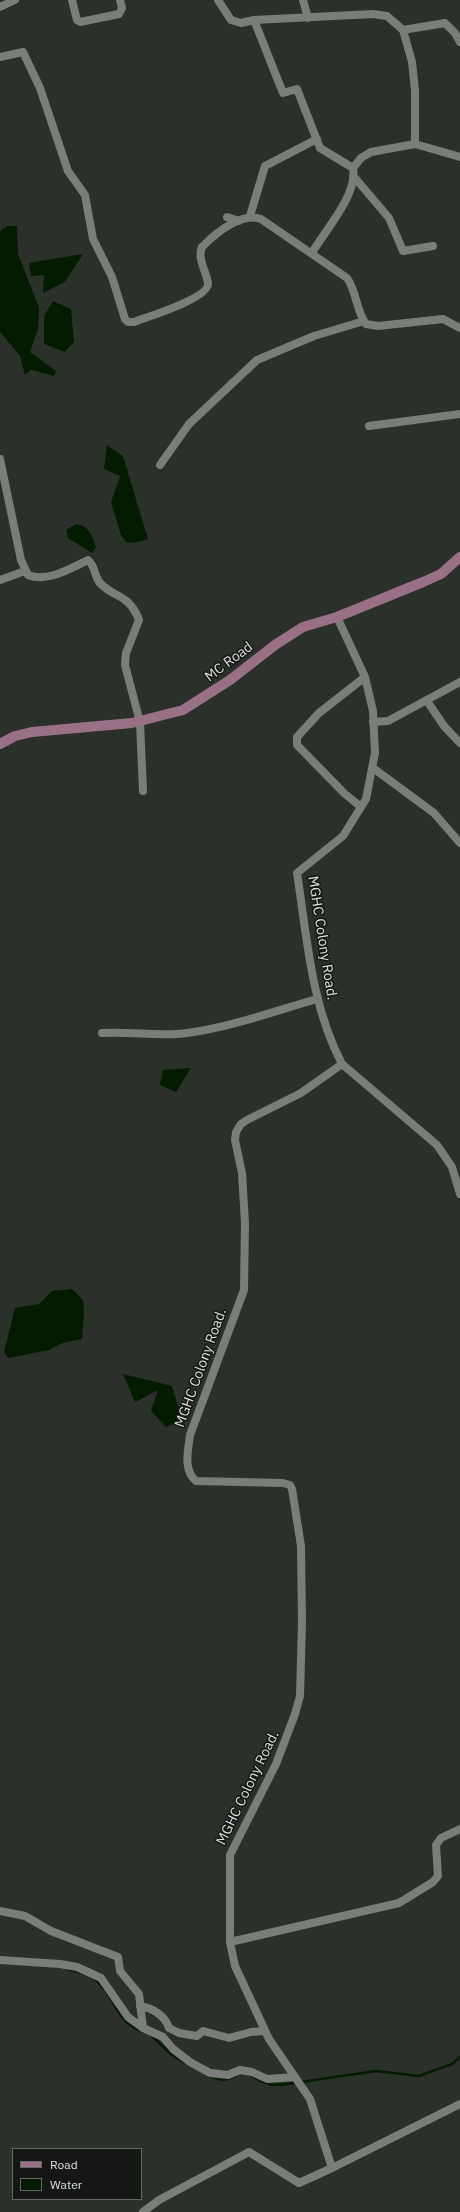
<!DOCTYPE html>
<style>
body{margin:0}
#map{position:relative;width:460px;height:2212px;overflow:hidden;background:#2c302b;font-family:"IBM Plex Sans",sans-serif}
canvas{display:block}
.legend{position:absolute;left:12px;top:2148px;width:130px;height:52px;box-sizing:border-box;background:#151715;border:1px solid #666865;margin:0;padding:5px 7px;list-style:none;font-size:12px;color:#dfe2de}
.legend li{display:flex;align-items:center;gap:8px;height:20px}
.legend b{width:20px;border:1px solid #666865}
</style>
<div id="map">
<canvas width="460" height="2212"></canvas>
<ul class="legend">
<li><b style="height:5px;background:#9a7086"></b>Road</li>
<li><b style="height:11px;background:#031b00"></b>Water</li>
</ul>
</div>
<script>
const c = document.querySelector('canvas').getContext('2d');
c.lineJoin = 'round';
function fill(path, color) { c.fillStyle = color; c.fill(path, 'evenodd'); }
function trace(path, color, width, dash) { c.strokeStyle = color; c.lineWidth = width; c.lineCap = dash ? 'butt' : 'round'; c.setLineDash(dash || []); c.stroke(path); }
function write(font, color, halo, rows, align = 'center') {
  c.font = font + ' "IBM Plex Sans",sans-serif'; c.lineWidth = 3; c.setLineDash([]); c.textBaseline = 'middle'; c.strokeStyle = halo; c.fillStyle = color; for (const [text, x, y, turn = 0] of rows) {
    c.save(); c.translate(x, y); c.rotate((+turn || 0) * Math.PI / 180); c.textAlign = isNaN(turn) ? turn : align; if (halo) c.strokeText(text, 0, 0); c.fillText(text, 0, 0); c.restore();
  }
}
fill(new Path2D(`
 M8,226H17L18,254L39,308L38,329L30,352L56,371L54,376L31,370L25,375L20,356L0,332V234L1,230Z
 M83,254L65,282L43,293L44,275L31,276L29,263Z
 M53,301L71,309L74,342L65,352L44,344V316Z
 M107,445L123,456L148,539L134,543L126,542L121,535L111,502L120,476L104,469Z
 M76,524C89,526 92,535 96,547L92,553L68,538L66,530Z
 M191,1068L176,1092L160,1085L163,1070Z
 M72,1289L83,1300L84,1314L82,1339L62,1343L49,1350L8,1358L4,1352L15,1308L39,1304L52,1291Z
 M123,1374L172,1386L182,1420L166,1427L151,1411L158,1390L135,1402Z`), '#031b00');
trace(new Path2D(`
 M68,1969C78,1972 91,1975 99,1983C117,2001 116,2023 144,2032
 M152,2036L172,2055L187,2064
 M209,2076L223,2080L236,2076
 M252,2076C271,2088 275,2085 296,2083
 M301,2082L376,2071L419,2076L452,2064L460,2057`), '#031b00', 2.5);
trace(new Path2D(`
 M72,0L77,20L80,22L119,14L122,8L120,0
 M218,0L231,20L241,23L254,20L373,14L387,16L403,30L445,23L455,33L460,42
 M303,0L308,18
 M0,7L15,0
 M254,20L283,93L297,89L320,148L353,168
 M403,30L412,62L415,90V144
 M0,57L23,52L40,88L68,171L85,195L93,239L112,277L125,319L128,322H134C147,317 210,298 208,283C206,271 197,258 202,247C216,233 241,212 261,219L347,278C357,292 356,311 366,324L378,326L443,319L460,328
 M355,178L389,218L403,251L433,246
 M250,216L265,166L317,139
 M227,217L239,221
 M312,253C325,230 358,195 353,168L361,158L371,152L415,144L460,157
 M369,426L460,414
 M0,459L21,560L28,575C47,583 71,568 88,560C95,566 94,574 99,582C114,599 128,592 139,620L126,653L125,665L140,722L143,791
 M160,465L189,424L257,360L314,336L364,321
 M0,580L25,571
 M337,617L365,677L373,711L375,753L366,799L343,836L297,873C307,937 311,1005 342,1064L437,1145L452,1167L460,1194
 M427,701L444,726L460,743
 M373,722L388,721L460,682
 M373,768L434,813L460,843
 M361,807L345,794L297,745V737L319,713L365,677
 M102,1033C130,1031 159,1037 187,1033C231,1027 275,1011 317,999
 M0,1911L25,1916L51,1931L118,1957L120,1971L139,1994L143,2028
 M230,1942L399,1903L433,1882L438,1876L436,1845L441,1838L460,1829
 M0,1960L60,1964L77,1967L101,1978L128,2017L143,2028L163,2037L173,2049L190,2062L210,2073L228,2075L240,2070L252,2072L267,2079L295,2077
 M140,2006C152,2008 165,2015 169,2028L179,2033L197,2036L203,2031L229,2038L251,2032L265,2031
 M332,2168L460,2104
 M143,2212L159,2200L249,2152L299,2183L332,2168L310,2099L269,2039L235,1966L230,1942V1855L276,1764L295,1714L300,1696L302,1622L301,1546L292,1489L290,1485L283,1483L196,1481C183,1470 188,1451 190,1435L244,1290L245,1223L242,1173L235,1140L236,1132L241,1124L247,1120L301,1093L342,1064`), '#797e78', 8);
trace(new Path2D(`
 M0,744L15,736L32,732L132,723L183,710L230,680L275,645L303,627L337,617L423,582L441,574L460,557`), '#9a7086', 10);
write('14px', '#dfe2de', '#151715', [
 ["MC Road",229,662,-37],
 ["MGHC Colony Road.",322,938,81],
 ["MGHC Colony Road.",201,1368,-70],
 ["MGHC Colony Road.",248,1788,-64]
]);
</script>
